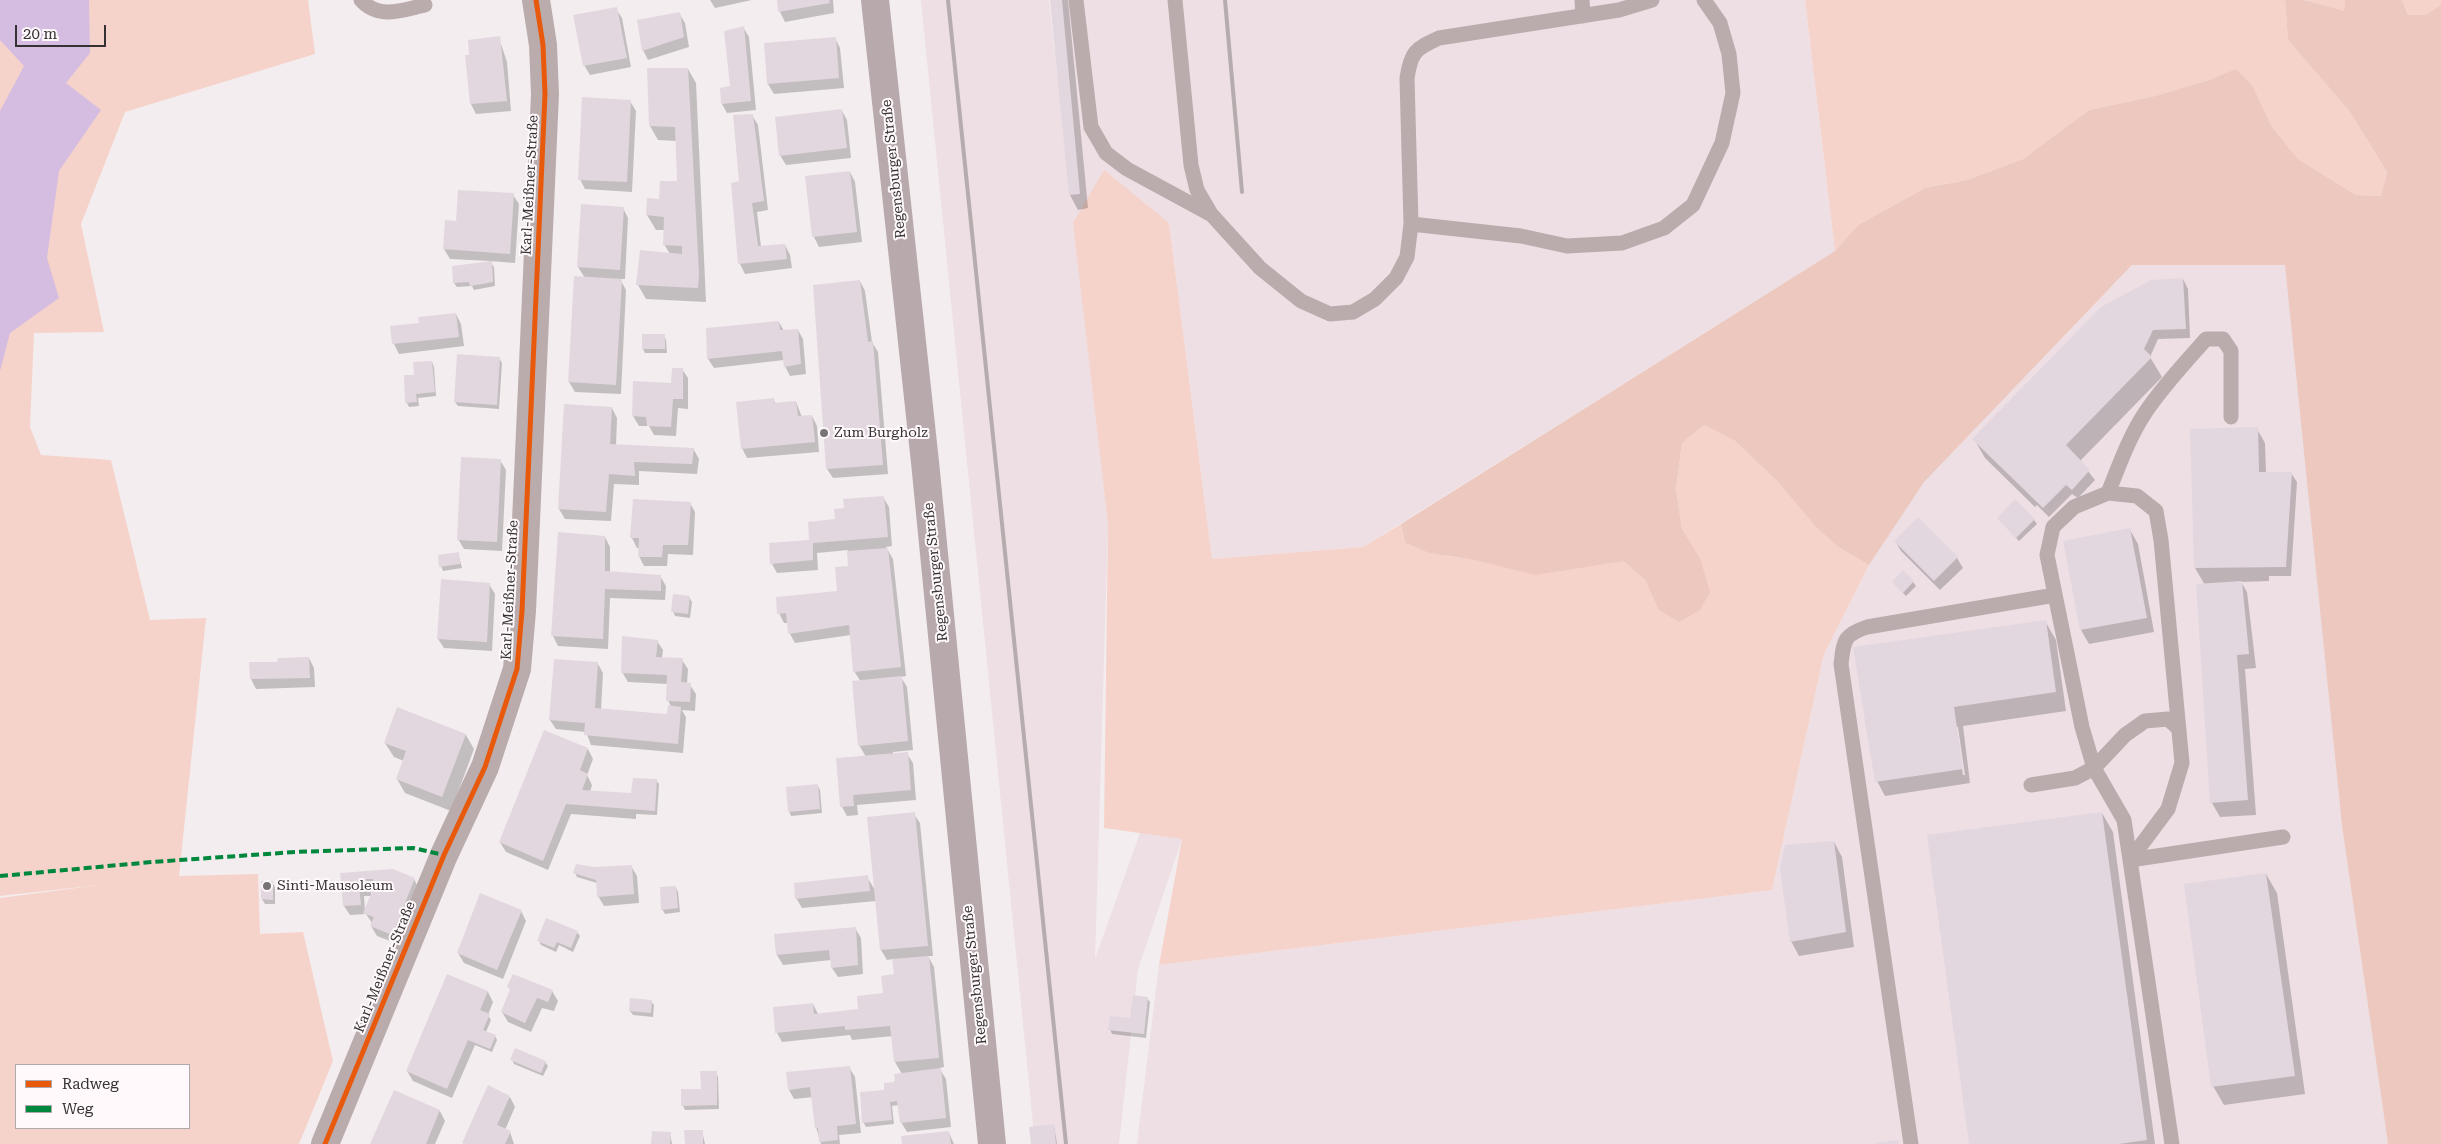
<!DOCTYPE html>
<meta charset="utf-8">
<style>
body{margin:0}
#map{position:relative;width:2441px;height:1144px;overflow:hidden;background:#f3edef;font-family:"Roboto Serif",serif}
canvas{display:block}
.legend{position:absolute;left:15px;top:1064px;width:175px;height:65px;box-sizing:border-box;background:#fff9fb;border:1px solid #afa9ab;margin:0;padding:6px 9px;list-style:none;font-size:15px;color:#363233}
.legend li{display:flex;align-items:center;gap:10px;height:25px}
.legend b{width:25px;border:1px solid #afa9ab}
.scale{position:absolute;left:15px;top:25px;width:91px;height:22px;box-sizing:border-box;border:2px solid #363233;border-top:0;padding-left:6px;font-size:15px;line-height:18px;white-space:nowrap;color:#363233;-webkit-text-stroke:4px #fff9fb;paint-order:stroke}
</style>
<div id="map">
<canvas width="2441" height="1144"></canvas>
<ul class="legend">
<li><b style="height:6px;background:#e8590c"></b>Radweg</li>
<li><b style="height:6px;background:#00873e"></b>Weg</li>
</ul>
<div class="scale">20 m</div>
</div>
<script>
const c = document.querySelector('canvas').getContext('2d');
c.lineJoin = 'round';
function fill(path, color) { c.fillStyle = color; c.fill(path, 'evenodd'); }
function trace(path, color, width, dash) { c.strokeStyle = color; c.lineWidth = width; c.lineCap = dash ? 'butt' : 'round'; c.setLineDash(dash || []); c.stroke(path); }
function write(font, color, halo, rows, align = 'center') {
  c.font = font + ' "Roboto Serif",serif'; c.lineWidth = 4; c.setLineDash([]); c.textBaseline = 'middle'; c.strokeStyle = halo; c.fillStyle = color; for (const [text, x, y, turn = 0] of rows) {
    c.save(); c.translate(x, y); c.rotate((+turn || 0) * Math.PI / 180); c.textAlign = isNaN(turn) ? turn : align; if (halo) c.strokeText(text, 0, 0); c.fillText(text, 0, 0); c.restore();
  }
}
fill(new Path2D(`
 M921,0H1049L1058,83L1051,0H1805L1835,251L1363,547L1212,559L1169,223L1074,224L1108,524L1095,959L1144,822L1182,839L1138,969L1119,1144H1035Z
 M2132,265H2286L2342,826L2388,1144H1137L1159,965L1772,890L1824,654L1869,565L1923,482Z`), '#eddfe4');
fill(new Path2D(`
 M0,0H308L315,54L125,112L81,224L104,332L34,333L30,427L41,455L111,460L150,620L206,618L179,876L258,874L260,934L303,932L333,1061L299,1144H0V898L99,885L0,896ZM16,1065H189V1128H16Z
 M1805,0H2285L2288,40L2350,112L2387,172L2381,196L2356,195L2298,159L2272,127L2253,86L2236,70L2209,80L2155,96L2089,110L2023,159L1967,180L1925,188L1858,225L1835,251Z
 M2305,0H2345L2344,12Z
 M2402,0H2441V5L2425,15H2408Z
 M1104,170L1169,223L1212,559L1363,547L1401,524L1405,543C1450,561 1488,561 1536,562C1566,563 1594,564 1624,560L1645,580L1658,609L1700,559L1682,529L1676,489L1682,443L1704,425L1735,441L1778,482L1815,526L1838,547L1869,565L1824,654L1772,890L1159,965L1182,839L1104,828L1108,524L1073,223Z`), '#f6d3ca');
fill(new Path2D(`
 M2285,0H2304L2344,11L2345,0H2402L2408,15H2425L2441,5V1144H2388L2342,826L2285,265H2132L1924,482L1869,565L1838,547L1815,526L1778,482L1735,441L1704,425L1682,443L1676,489L1682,529L1700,558L1710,592L1700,610L1679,622L1658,609L1645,580L1624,561L1535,575L1475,560L1430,553L1405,543L1401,524L1835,251L1858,225L1925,188L1967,180L2023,159L2089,110L2155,96L2209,80L2236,69L2253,86L2272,127L2298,159L2356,195L2381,196L2387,172L2350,112L2288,40Z`), '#ecc8bf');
fill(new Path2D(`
 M0,0H89L90,53L66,83L101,110L59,171L47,258L59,298L10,333L0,371V111L24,66L0,40Z`), '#d4bde1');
fill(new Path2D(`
 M710,0H752L715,8Z
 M778,0H833L834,13L785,22L780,12Z
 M1051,0H1068L1088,208L1078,210L1070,195Z
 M616,9L622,18L631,67L590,75L584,65Z
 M679,13L685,23L689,47L648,60L643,50Z
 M743,27L749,37L756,110L727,113L722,104L731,87Z
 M499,38L507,62L511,111L476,114L471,104L470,56Z
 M835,38L840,48L844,88L774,94L768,84L765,44Z
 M688,69L696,83L706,302L646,299L638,285L670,254L664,244L665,230H656L647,215L648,199L660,200L678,183L677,141L658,140L650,126Z
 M630,101L636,111L632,192L585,189L580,179Z
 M842,111L847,120L851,158L786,165L780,155Z
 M752,115L758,125L768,210L757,212L761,247L785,245L790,255L792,268L745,274L740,264L732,184L740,182Z
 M850,172L855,182L862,242L819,247L814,237L807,177Z
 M513,195L519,204L515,263L490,261L494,267L495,286L474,290L472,286L457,287L454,283L490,261L450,259L444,249L457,222Z
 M582,206L623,208L628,218L625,279H620L626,290L621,394L575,392L569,382L585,278L578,267Z
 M2183,279L2188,289L2190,338L2158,339L2150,357L2162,377L2080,461L2095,480L2078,498L2072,494L2049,517L2037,505L2035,507L1985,458L1974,439Z
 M860,281L865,291L872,342L878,352L888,474L833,478L827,469Z
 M456,314L461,324L464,346L399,354L394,344L392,327L420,324Z
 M779,322L784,331L798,330L803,339L806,374L790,376L785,366L784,360L714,368L708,359Z
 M664,335L666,340L667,353H645L643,349Z
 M499,358L502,363L499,409L458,406L455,402Z
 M432,362L434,367L436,396L418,398L419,406L409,407L407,403L415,376Z
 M682,369L688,378V409L678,408L676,436L654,435L649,426H639L633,416L634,382L672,384Z
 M773,399L776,404L796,402L802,417L812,416L817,426L819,452L747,458L742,448Z
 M565,406L612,408L617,418L616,446L694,450L699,459L697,474L639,471V485L614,484L611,521L565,519L559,509Z
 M2257,429L2265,443L2266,473H2291L2297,482L2291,576H2269V581L2241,582L2247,592L2256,668L2245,669L2256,815L2220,817L2212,803L2205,585L2195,568Z
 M500,460L506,470L502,551L464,549L458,539Z
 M883,497L889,507L892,546L886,547L893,559L906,676L901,677L907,687L913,750L893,752V755L907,754L913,763L916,800L857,805L858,815L847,816L842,807L866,757L859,745L861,682L854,671L851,635L795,643L790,634L788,623H784L779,613L839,592L850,568L848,550L817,553L818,570L777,573L772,564L811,541L837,520L845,510Z
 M690,503L695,512L693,555L668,554L667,566H644L639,556L640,548H637L632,538Z
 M1998,518L2034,520L2037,524L2019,541Z
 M1918,519L1957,558L1963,568L1940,590L1901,551L1895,541Z
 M2130,530L2138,544L2154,632L2089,644L2081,630Z
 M605,537L610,547V573L660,576L666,586L665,600L610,598L608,649L558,646L553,636Z
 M458,553L462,568L443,571L441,566Z
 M1893,582H1913L1916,586L1906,596Z
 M489,584L495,594L492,651L444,648L438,639Z
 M689,597L692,602L690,618L675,616L673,611Z
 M2045,621L2056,640L2066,711L1963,726L1970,783L1885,796L1877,781L1865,720ZM1956,727H1958L1965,775H1963Z
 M657,641L663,650L662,658L682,660L688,669L687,684L690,685L696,694L695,711L682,710L686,717L683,753L591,745L586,732L556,729L550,720L598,664L603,673L601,710L668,715L671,707L668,700V684L628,682L622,672Z
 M309,658L314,668L315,687L256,689L251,679L278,663Z
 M466,735L474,749L451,811L405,793L397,779L404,761L394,757L385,743Z
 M588,749L593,759L587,775L592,785L590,792L631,794L656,780L659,784L657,815L636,814V819L571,814L548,870L506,852L500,842Z
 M818,786L820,790L822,813L791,816L789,811Z
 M2102,813L2113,832L2155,1144H1970Z
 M914,814L920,823L933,956H928L934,967L944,1067L939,1068L946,1079L951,1127L907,1132L901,1122L899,1105L892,1106L894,1124L866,1127L863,1122L885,1091L902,1074L895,1062L893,1036L852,1040L850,1035L782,1042L777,1033L813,1004L818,1014L860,1011L884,994L895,975L893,959L887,960L881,950L876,901L802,908L796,898L867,877L875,890Z
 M1834,842L1842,857L1854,947L1799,956L1791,941Z
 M631,866L637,876L639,903L604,906L598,896L597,883L577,877L575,873Z
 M341,874L414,879L419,889L398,944L377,936L371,926L372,923L366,914L350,915L344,906ZM371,888H375L365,911L364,896H371Z
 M2266,874L2277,893L2305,1094L2224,1105L2213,1086Z
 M272,882L275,887V904H265L262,899Z
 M676,888L678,892L680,912L665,914L662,909Z
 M521,911L526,921L503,979L464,963L458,953Z
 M855,928L861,938L863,974L838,977L832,968L831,960L783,965L777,955L775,935Z
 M577,932L580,936L573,952L559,945L556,952L541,945L539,941Z
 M448,976L488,992L493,1002L488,1015L491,1020L486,1032L495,1036L497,1040L492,1052L475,1045L452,1098L413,1081L407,1071Z
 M508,986L552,991L558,1001L554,1011L542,1008L531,1032L508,1022L502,1012L511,991Z
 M1147,998L1150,1002L1146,1038L1112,1034L1110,1029L1131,1020Z
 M651,1001L654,1005L653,1017L633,1015L630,1011Z
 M512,1060L545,1062L548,1066L543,1076L514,1064Z
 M849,1067L855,1077L861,1133L839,1135L840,1144H821L816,1127L813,1097L794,1099L789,1090Z
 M716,1072L718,1077L719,1109L685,1110L683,1106L702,1090Z
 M394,1091L440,1111L445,1121L435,1144H372Z
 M510,1097L515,1107L505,1130L510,1132L514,1144H464Z
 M1054,1126L1057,1144H1032Z
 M702,1131L705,1144H686Z
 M670,1133L672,1144H652Z
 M949,1133L954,1144H903Z`), '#0003');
fill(new Path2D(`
 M777,0H829L830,3L778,12Z
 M1050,0H1062L1080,194L1069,195Z
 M617,7L627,58L583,66L573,15Z
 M680,12L684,37L642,51L637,20Z
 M744,26L751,101L721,104L720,88L730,86L724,31Z
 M500,36L507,101L470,104L465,55H469L468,40Z
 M836,37L839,78L767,84L764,43Z
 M647,68H688L699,274L698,288L636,285L640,250L682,254V246L663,245L664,217L646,215L647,198L659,199L660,181H677L675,127L649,126Z
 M582,97L631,100L627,182L578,180Z
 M842,109L847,148L779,156L775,117Z
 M753,114L764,201L752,203L758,246L785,244L787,259L738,264L731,183L739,181L733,115Z
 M850,171L857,232L812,237L805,176Z
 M458,190L514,193L510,254L443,249L445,220L456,221Z
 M581,204L624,207L620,270L577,267Z
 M492,261L493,282L470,286L469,282L453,283L452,266Z
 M574,276L622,279L616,385L568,382Z
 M2183,278L2186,329L2153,330L2144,349L2152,357L2066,445L2090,470L2072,490L2066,485L2043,508L1972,439L2101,307L2151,280Z
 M860,280L868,342L873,341L883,465L826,469L813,285Z
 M456,313L459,337L392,344L390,326L419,323L418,317Z
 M779,321L780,330L798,329L801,364L784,367L782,351L707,359L706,328Z
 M642,334H665V349H642Z
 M457,354L500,357L497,405L454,402Z
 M432,361L435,392L416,394L417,402L405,403L404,375H414L413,362Z
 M672,368H683V399H673L671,427L647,426L646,417L632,416L633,381L671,383Z
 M774,398V403L796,401L798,416L812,415L815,442L741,449L736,402Z
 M564,404L612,407L610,444L694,448L692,464L634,462L635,476L609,474L606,512L558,509Z
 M2258,427L2259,472H2292L2286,567L2194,568L2190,429Z
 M461,457L501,459L497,542L457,540Z
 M884,496L888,537L813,543V560L770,564L769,543L809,540L808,522L835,519L834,509L844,508L843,499Z
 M633,499L691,502L688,545H663L662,557H638L639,538H630Z
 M2015,499L2035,519L2016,538L1997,518Z
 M1918,517L1958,557L1934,581L1894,541Z
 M2130,528L2147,618L2080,630L2063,541Z
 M558,532L605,536V571L661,575V591L605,589L603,639L551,636Z
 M888,548L901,667L853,672L849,625L788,634L786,613L777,614L776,597L837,591L835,567L848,566L847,551Z
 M459,552L460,564L439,567L438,555Z
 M1903,570L1914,581L1903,593L1892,582Z
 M441,579L490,583L487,642L437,639Z
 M2242,581L2249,654L2237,655L2248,800L2210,803L2196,584Z
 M673,594L690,596L688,614L671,612Z
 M2046,620L2056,692L1954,707L1963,769L1875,782L1853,647Z
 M622,636L658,640L656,657L683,658L681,682L691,683L690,702L666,701L667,675L621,673Z
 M309,657L310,678L250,679L249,662H277L278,658Z
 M554,659L598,662L595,708L667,714L668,705L681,707L678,744L584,735L585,723L549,720Z
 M902,676L908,741L858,746L852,681Z
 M397,707L466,734L442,797L396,779L406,751L384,743Z
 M544,730L588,748L580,770L588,774L582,790L631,793L633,778L657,779L655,811L566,804L543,861L499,842Z
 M908,752L911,790L853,795L854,806L840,807L836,758Z
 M818,784L820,809L788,812L786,787Z
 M915,812L928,946L880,950L867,817Z
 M2102,812L2147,1140L2119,1144H1969L1927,835Z
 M1834,841L1846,932L1790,942L1780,868L1785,845Z
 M576,864L595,867L632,865L634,894L597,897L596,880L573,873Z
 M393,869L415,878L392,935L370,926L374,917L363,913L374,887L373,879H366V887H359L361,905L343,906L340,873Z
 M2266,873L2295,1076L2211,1087L2184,884Z
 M868,875L870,891L795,899L794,883Z
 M261,881H273V900L261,899Z
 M676,886L678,908L661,910L660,887Z
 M480,893L522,910L497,970L457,953Z
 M546,918L578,931L571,948L557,942L554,948L537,941Z
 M856,927L858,965L831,968L829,950L776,955L774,934Z
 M929,956L939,1058L894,1062L890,1026L845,1030V1026L775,1033L773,1007L813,1003L814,1014L858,1009L857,996L883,993L881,976L894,974L892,959Z
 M447,974L488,991L480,1010L490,1014L483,1030L496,1035L490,1049L468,1040L447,1089L406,1071Z
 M513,974L553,990L548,1002L537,998L525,1023L501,1012L510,989L507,986Z
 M1133,995L1148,997L1144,1034L1108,1030L1110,1016L1130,1018Z
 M630,998L652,1000L651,1013L629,1011Z
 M515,1048L546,1061L541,1073L510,1060Z
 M850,1066L856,1124L837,1126L838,1140L819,1142L818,1128H815L810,1087L788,1090L786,1072Z
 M941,1068L946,1118L900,1123L897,1101L890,1102L892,1120L862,1123L860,1092L884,1090V1083L895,1082L894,1074Z
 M700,1071H717V1105L681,1106V1089H701Z
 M488,1085L510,1096L497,1125L511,1131L505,1144H464L462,1143Z
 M394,1090L440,1110L426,1144H370Z
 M1054,1124L1056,1144H1031L1029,1127Z
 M684,1130H703V1144H685Z
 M652,1131L671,1132L670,1144H651Z
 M949,1131L951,1144H902L901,1136Z
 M1898,1140L1899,1144H1876V1143Z`), '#e3d7df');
trace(new Path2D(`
 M361,0C379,20 402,10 425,5
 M1076,0L1091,127L1106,153L1127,169L1210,214
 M1175,0L1191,165L1197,190L1211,214L1260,268L1301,301L1330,314L1353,312L1375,299L1396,278L1407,257L1411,224L1407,78C1411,52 1415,49 1439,38L1619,10L1652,0
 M1582,0L1583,16
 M1411,224L1521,236L1567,246L1622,243L1664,228L1693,205L1722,143L1733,93L1729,54L1720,23L1704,0
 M2108,493C2119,466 2129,437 2145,413C2163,386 2185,363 2206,339H2223L2231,351V417
 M2031,785L2075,778L2094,768L2125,735L2145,721L2168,719L2179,729
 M2130,860L2168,809L2182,763L2161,540L2156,511L2137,496L2108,493L2074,507L2053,527L2047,555L2082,727L2094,768L2124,820L2130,860L2172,1144
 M2130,860L2283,837
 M1911,1144L1841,664C1844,641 1843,635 1867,627L2055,595`), '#baacad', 15);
trace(new Path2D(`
 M325,1144L444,855L485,767L517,669L522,611L545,94L543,45L536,0`), '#baacad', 28);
trace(new Path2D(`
 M875,0L925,462L992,1144`), '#b8aaac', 28);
trace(new Path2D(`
 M948,0L1066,1144
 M1225,0L1242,192`), '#b6acad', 4);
trace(new Path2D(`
 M0,876L152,862L295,852L413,848L444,855`), '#00873e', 4, [8, 4]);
trace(new Path2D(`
 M325,1144L444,855L485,767L517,669L522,611L545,94L543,45L536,0`), '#e8590c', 5);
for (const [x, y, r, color] of [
 [824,433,5,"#787375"],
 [267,886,5,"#787375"]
]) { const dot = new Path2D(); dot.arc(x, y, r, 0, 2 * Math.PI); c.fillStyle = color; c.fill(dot); trace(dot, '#fff9fb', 2); }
write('14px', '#363233', '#fff9fb', [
 ["Regensburger Straße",894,169,-96],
 ["Karl-Meißner-Straße",530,185,-87],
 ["Regensburger Straße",936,572,-96],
 ["Karl-Meißner-Straße",510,590,-87],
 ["Karl-Meißner-Straße",385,967,-68],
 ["Regensburger Straße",975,975,-96]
]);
write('14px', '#363233', '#fff9fb', [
 ["Zum Burgholz",834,433],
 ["Sinti-Mausoleum",277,886]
], 'left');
</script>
